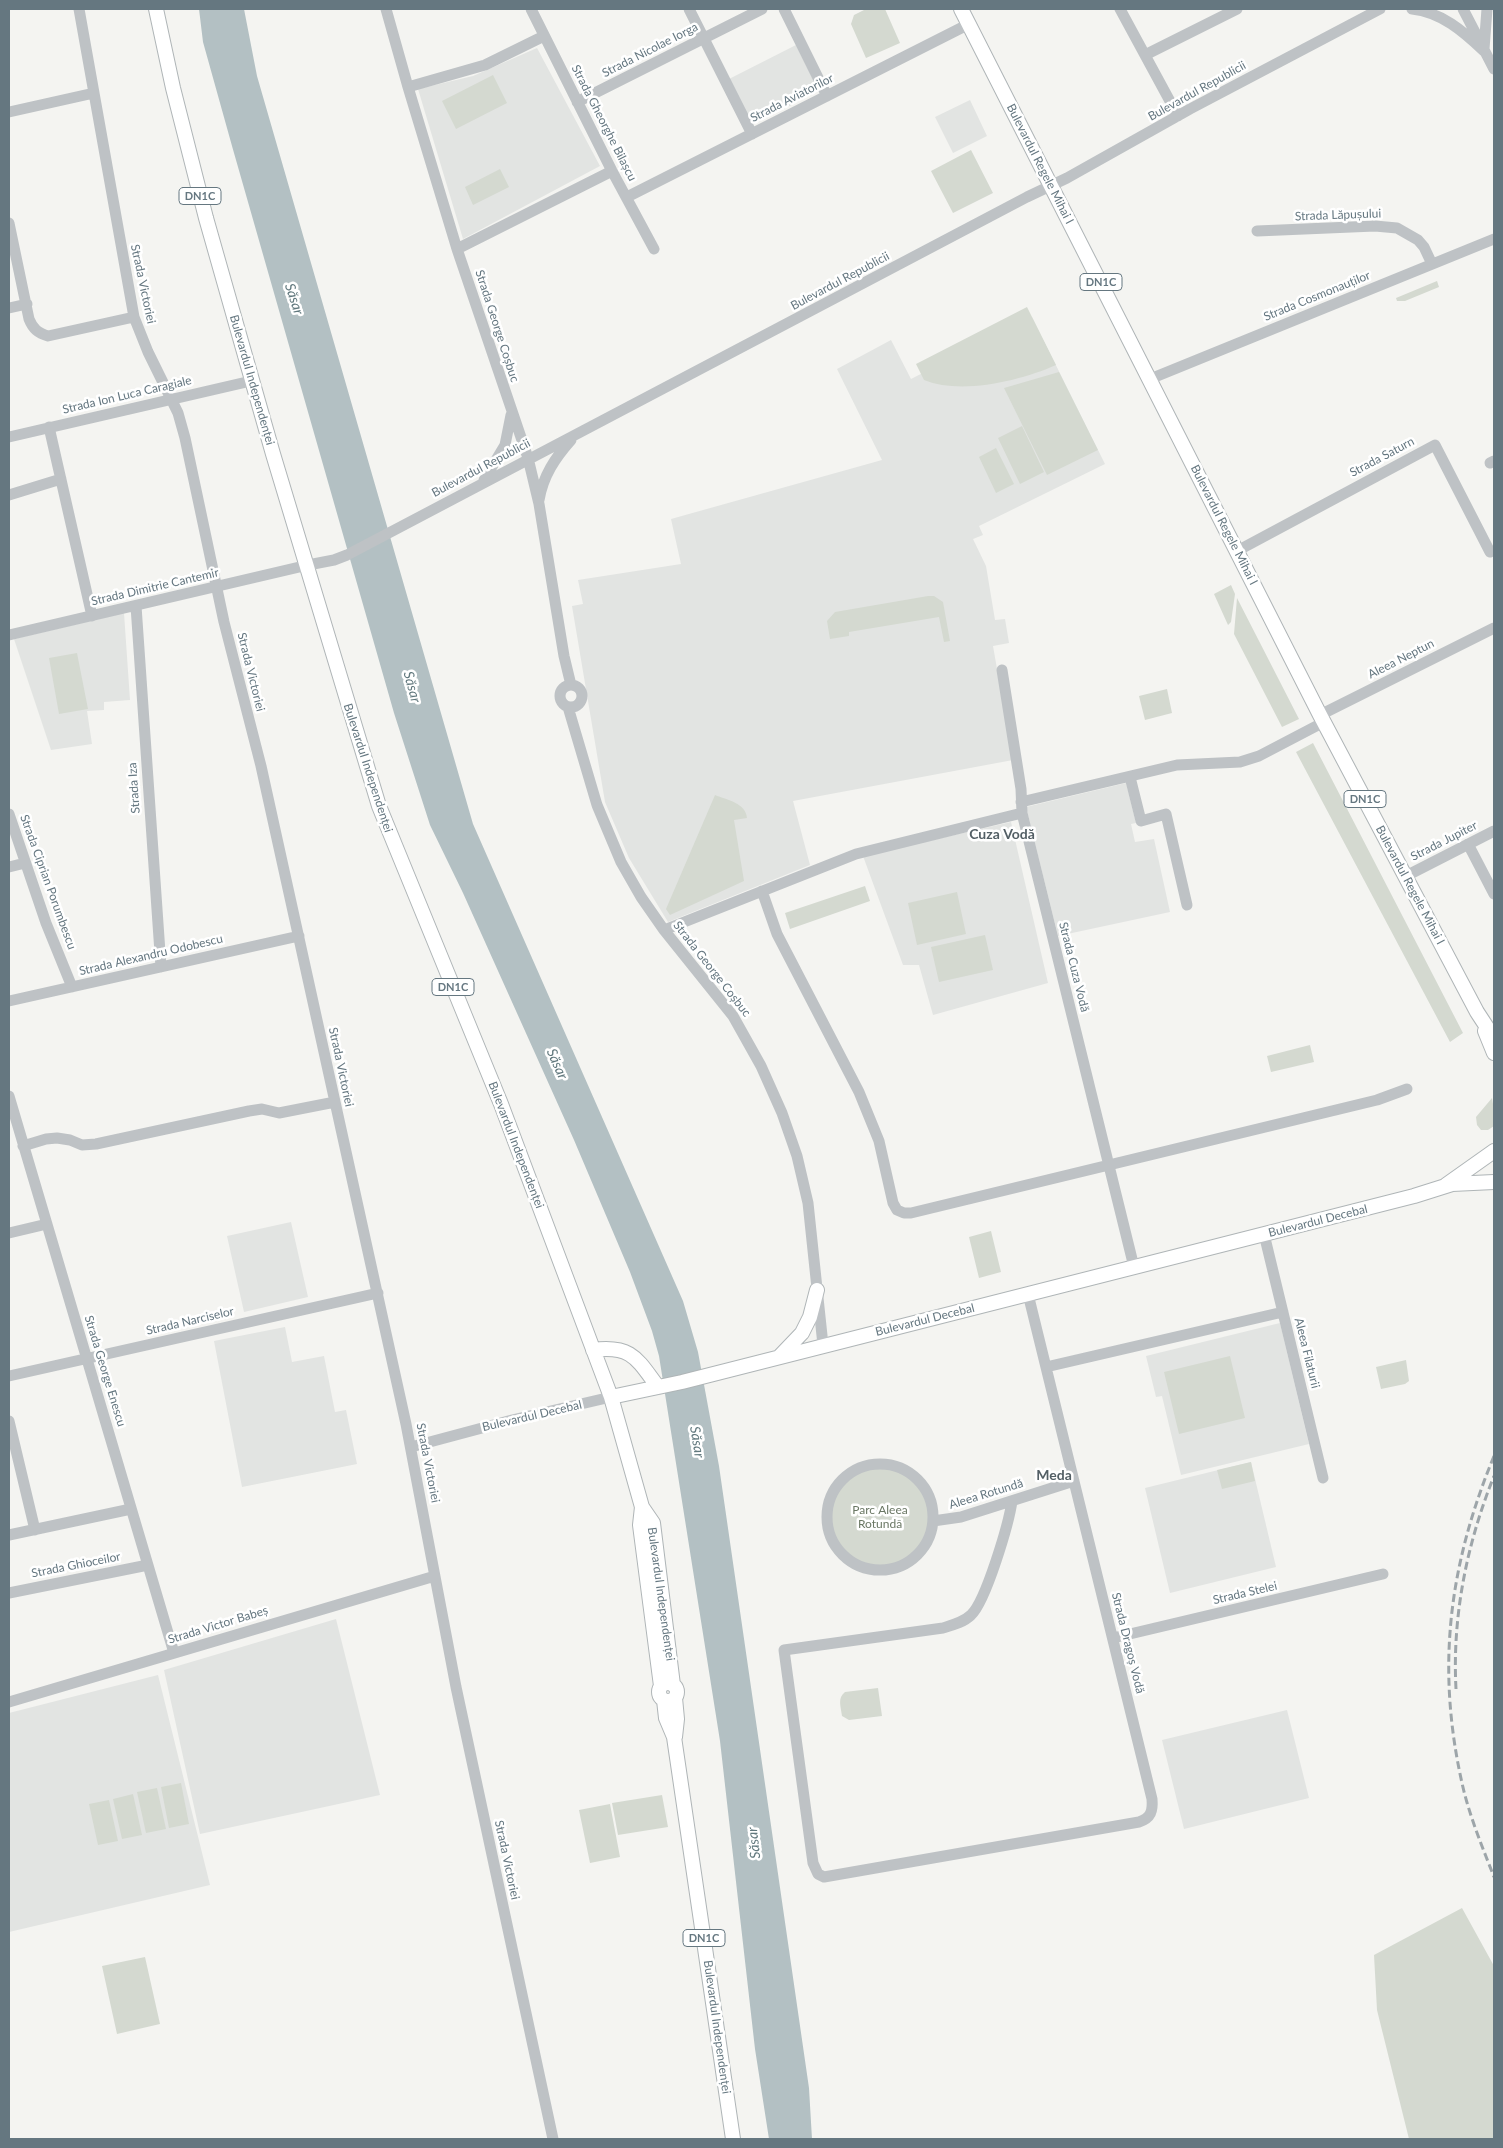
<!DOCTYPE html>
<meta charset="utf-8">
<style>
body{margin:0}
#map{position:relative;width:1503px;height:2148px;overflow:hidden;background:#f4f4f1;font-family:Lato,sans-serif}
canvas{display:block}
.frame{position:absolute;inset:0;border:10px solid #657780;pointer-events:none}
</style>
<div id="map">
<canvas width="1503" height="2148"></canvas>
<div class="frame"></div>
</div>
<script>
const c = document.querySelector('canvas').getContext('2d');
c.lineJoin = 'round';
function fill(path, color) { c.fillStyle = color; c.fill(path, 'evenodd'); }
function trace(path, color, width, dash) { c.strokeStyle = color; c.lineWidth = width; c.lineCap = dash ? 'butt' : 'round'; c.setLineDash(dash || []); c.stroke(path); }
function write(font, color, halo, rows, align = 'center') {
  c.font = font + ' Lato,sans-serif'; c.lineWidth = 5; c.setLineDash([]); c.textBaseline = 'middle'; c.strokeStyle = halo; c.fillStyle = color; for (const [text, x, y, turn = 0] of rows) {
    c.save(); c.translate(x, y); c.rotate((+turn || 0) * Math.PI / 180); c.textAlign = isNaN(turn) ? turn : align; if (halo) c.strokeText(text, 0, 0); c.fillText(text, 0, 0); c.restore();
  }
}
fill(new Path2D(`
 M796,45L819,91L752,125L729,79Z
 M537,48L600,166L463,239L418,89L473,76Z
 M970,100L987,136L953,153L935,117Z
 M1032,317L1105,464L979,526L983,535L973,539L986,566L995,620L1005,619L1009,643L993,646L1013,760L793,801L810,865L668,922L629,858L605,802L572,606L583,604L578,580L681,564L671,519L882,460L837,369L891,340L911,379Z
 M124,613L130,700L104,702V710L87,711L92,744L51,750L14,639Z
 M1126,783L1136,823L1131,824L1135,842L1154,839L1170,912L1058,936L1026,807Z
 M1011,822L1048,983L933,1015L919,965H903L863,856Z
 M291,1222L308,1297L244,1312L227,1236Z
 M1280,1323L1309,1444L1181,1475L1162,1396L1156,1397L1146,1356Z
 M285,1327L292,1362L324,1356L335,1412L346,1410L357,1464L242,1487L214,1341Z
 M1251,1462L1276,1567L1170,1593L1145,1488Z
 M336,1619L380,1795L200,1834L164,1670Z
 M158,1675L210,1885L9,1932V1713Z
 M1287,1710L1309,1798L1184,1829L1162,1740Z`), '#e2e4e2');
fill(new Path2D(`
 M866,9H885L900,43L866,58L851,24L854,15Z
 M493,75L507,103L456,129L442,101Z
 M971,150L993,193L953,213L931,171Z
 M500,169L509,187L473,205L465,187Z
 M1437,281L1439,287L1405,301H1397L1396,298Z
 M1027,307L1056,365C1020,381 961,395 924,380L916,364Z
 M1059,372L1098,450L1047,475L1004,388Z
 M1022,426L1044,472L1020,484L998,438Z
 M996,448L1014,484L996,493L979,457Z
 M1231,585L1235,594L1231,622L1228,625L1214,594Z
 M928,596H934L943,602L950,641L944,642L939,617L849,632V636L830,639L827,621L835,612Z
 M1237,598L1299,719L1282,727L1234,634Z
 M77,653L88,709L59,714L49,658Z
 M1167,689L1172,713L1145,720L1139,696Z
 M1313,743L1463,1033L1450,1042L1296,752Z
 M715,795C727,800 746,803 747,818L734,820L744,881L670,915L666,909Z
 M865,886L870,901L790,929L785,913Z
 M957,892L966,934L917,945L908,903Z
 M985,935L993,970L939,982L931,947Z
 M1310,1045L1314,1062L1271,1072L1267,1056Z
 M1492,1098L1494,1110V1126L1488,1130H1481L1477,1125L1476,1117Z
 M991,1231L1001,1272L979,1278L969,1237Z
 M1230,1356L1245,1418L1179,1434L1164,1372Z
 M1406,1360L1409,1381L1405,1384L1381,1389L1376,1367Z
 M1251,1462L1255,1481L1222,1489L1217,1470Z
 M829 1517a51 51 0 1 1 102 0a51 51 0 1 1-102 0Z
 M878,1688L882,1716L849,1720L842,1716C841,1707 837,1698 845,1692Z
 M181,1783L189,1824L169,1828L161,1787Z
 M157,1788L166,1829L146,1833L137,1792Z
 M133,1794L142,1835L122,1839L113,1799Z
 M662,1795L668,1827L618,1835L612,1803Z
 M109,1800L118,1841L98,1845L89,1804Z
 M610,1804L620,1857L590,1863L579,1810Z
 M1462,1908L1494,1966V2139H1409L1377,2010L1374,1955Z
 M145,1957L160,2024L117,2034L102,1966Z`), '#d4d9d0');
fill(new Path2D(`
 M199,9H244L257,76L473,824L683,1301L698,1352L719,1466L809,2088L812,2139H769L755,2049L720,1741L659,1356L652,1331L630,1272L574,1140L463,893L430,825L394,713L232,146L203,42Z`), '#b3c0c3');
const major = new Path2D(`
 M156,9L173,88L206,218L273,454L379,806L501,1104L611,1397L642,1507L640,1525L661,1686
 M961,9L1320,715L1477,1012L1494,1038
 M1485,1031L1494,1053
 M1446,1185L1494,1151
 M593,1350C632,1345 637,1359 658,1387
 M780,1356L802,1333L810,1317L817,1290
 M611,1397L682,1382L1414,1196L1452,1184L1494,1182
 M642,1507L653,1523L673,1685
 M659 1692a9 9 0 1 1 18 0a9 9 0 1 1-18 0Z
 M664,1700L666,1718L674,1737L733,2139
 M675,1737L677,1719L675,1698`);
trace(major, '#afb5b7', 16);
trace(new Path2D(`
 M79,9L134,317L148,352L178,413L185,438L224,622L261,766L406,1424L456,1687L553,2139
 M386,9L408,87L457,249L528,458L539,504L564,656L571,685
 M531,9L612,171L654,249
 M689,9L752,134
 M784,9L827,96
 M1120,9L1178,116
 M1412,9C1441,12 1463,31 1484,51
 M1463,9L1494,69
 M1484,49L1487,9
 M1145,55L1237,9
 M408,87L485,65L544,36
 M577,102L762,9
 M9,112L94,93
 M627,197L969,24
 M9,223L29,319C33,329 38,333 48,336L134,317
 M1257,231L1375,226L1397,228L1418,240L1424,247L1432,264
 M457,249L612,171
 M9,308L27,304
 M1150,379L1494,239
 M49,427L92,616
 M9,437L251,381
 M1490,463L1494,461
 M484,480L505,445L511,415
 M9,495L61,479
 M539,500C543,476 555,458 571,440
 M1237,551L1435,445L1490,552
 M136,606L161,967
 M9,635L308,565L334,560L347,555L1027,197L1067,178L1190,109L1380,9
 M1002,670L1021,789L1022,813L1134,1267
 M560 696a11 11 0 1 1 22 0a11 11 0 1 1-22 0Z
 M568,707L597,805L621,862L641,897L664,930L733,1016L761,1066L782,1113L797,1156L808,1203L823,1345
 M1320,715L1494,628
 M1130,777L1141,821L1166,814L1187,905
 M1021,802L1177,765L1240,762L1259,756L1324,722
 M9,814L46,923L72,987
 M1468,844L1494,894
 M9,867L25,863
 M1406,876L1494,831
 M762,891L777,934L859,1092L879,1141L893,1203L897,1210L904,1213H911L1377,1100L1407,1089
 M664,930L856,854L1022,813
 M9,1001L299,936
 M9,1096L174,1653
 M23,1146L46,1139L57,1138L70,1140L82,1145L96,1144L249,1111L262,1109L279,1113L335,1102
 M9,1233L47,1224
 M1264,1234L1323,1478
 M1046,1367L1283,1312
 M9,1376L378,1293
 M9,1421L35,1530
 M411,1447L512,1420L611,1397
 M827 1517a53 53 0 1 1 106 0a53 53 0 1 1-106 0Z
 M1012,1501C1009,1523 986,1601 971,1615C964,1622 953,1625 943,1628L784,1650L813,1863L818,1874L824,1877L1139,1822C1151,1818 1153,1811 1152,1799L1028,1294
 M933,1521L961,1517L1074,1481
 M9,1535L131,1509
 M9,1593L148,1565
 M1113,1638L1383,1574
 M9,1702L435,1576`), '#bec2c5', 11);
trace(major, '#fff', 14);
trace(new Path2D(`
 M1494,1456C1449,1565 1436,1667 1462,1783C1469,1815 1482,1846 1494,1877
 M1456,1689C1452,1616 1467,1543 1494,1476`), '#9da5a9', 3, [8, 4]);
for (const [x, y, w] of [
 [200,196,42],
 [1101,282,42],
 [1365,799,42],
 [453,987,42],
 [704,1938,42]
]) { const box = new Path2D(); box.roundRect(x - w / 2, y - 8.5, w, 17, 4); c.fillStyle = '#fff'; c.fill(box); trace(box, '#657780', 1); }
write('bold 11px', '#657780', null, [
 ["DN1C",200,196],
 ["DN1C",1101,282],
 ["DN1C",1365,799],
 ["DN1C",453,987],
 ["DN1C",704,1938]
]);
write('12px', '#657780', '#fff', [
 ["Strada Nicolae Iorga",650,50,-27],
 ["Bulevardul Republicii",1197,91,-29],
 ["Strada Aviatorilor",792,98,-27],
 ["Strada Gheorghe Bilașcu",604,123,63],
 ["Bulevardul Regele Mihai I",1040,164,63],
 ["Strada Lăpușului",1338,215,-2],
 ["Bulevardul Republicii",840,281,-28],
 ["Strada Victoriei",143,284,78],
 ["Strada Cosmonauților",1317,296,-22],
 ["Strada George Coșbuc",497,326,72],
 ["Bulevardul Independenței",252,380,74],
 ["Strada Ion Luca Caragiale",127,395,-13],
 ["Strada Saturn",1382,457,-28],
 ["Bulevardul Republicii",481,468,-28],
 ["Bulevardul Regele Mihai I",1224,525,63],
 ["Strada Dimitrie Cantemir",155,587,-13],
 ["Aleea Neptun",1401,659,-27],
 ["Strada Victoriei",251,672,76],
 ["Bulevardul Independenței",368,768,72],
 ["Strada Iza",134,788,-94],
 ["Strada Jupiter",1444,841,-27],
 ["Strada Ciprian Porumbescu",48,882,70],
 ["Bulevardul Regele Mihai I",1410,885,62],
 ["Strada Alexandru Odobescu",151,955,-13],
 ["Strada Cuza Vodă",1074,967,76],
 ["Strada George Coșbuc",712,969,52],
 ["Strada Victoriei",341,1067,78],
 ["Bulevardul Independenței",516,1145,69],
 ["Bulevardul Decebal",1318,1221,-14],
 ["Bulevardul Decebal",925,1320,-14],
 ["Strada Narciselor",190,1321,-13],
 ["Aleea Filaturii",1307,1353,76],
 ["Strada George Enescu",105,1371,73],
 ["Bulevardul Decebal",532,1416,-13],
 ["Strada Victoriei",428,1463,79],
 ["Aleea Rotundă",986,1494,-17],
 ["Strada Ghioceilor",76,1565,-11],
 ["Strada Stelei",1245,1593,-13],
 ["Bulevardul Independenței",661,1594,82],
 ["Strada Victor Babeș",218,1625,-17],
 ["Strada Dragoș Vodă",1128,1643,76],
 ["Strada Victoriei",507,1860,78],
 ["Bulevardul Independenței",717,2027,82]
]);
write('12px', '#6a7764', '#fff', [
 ["Parc Aleea",880,1510],
 ["Rotundă",880,1524]
]);
write('italic 14px', '#61787d', '#fff', [
 ["Săsar",294,299,72],
 ["Săsar",412,687,75],
 ["Săsar",557,1064,66],
 ["Săsar",697,1442,81],
 ["Săsar",754,1843,-96]
]);
write('bold 14px', '#535f65', '#fff', [
 ["Cuza Vodă",1002,834],
 ["Meda",1054,1475]
]);
</script>
